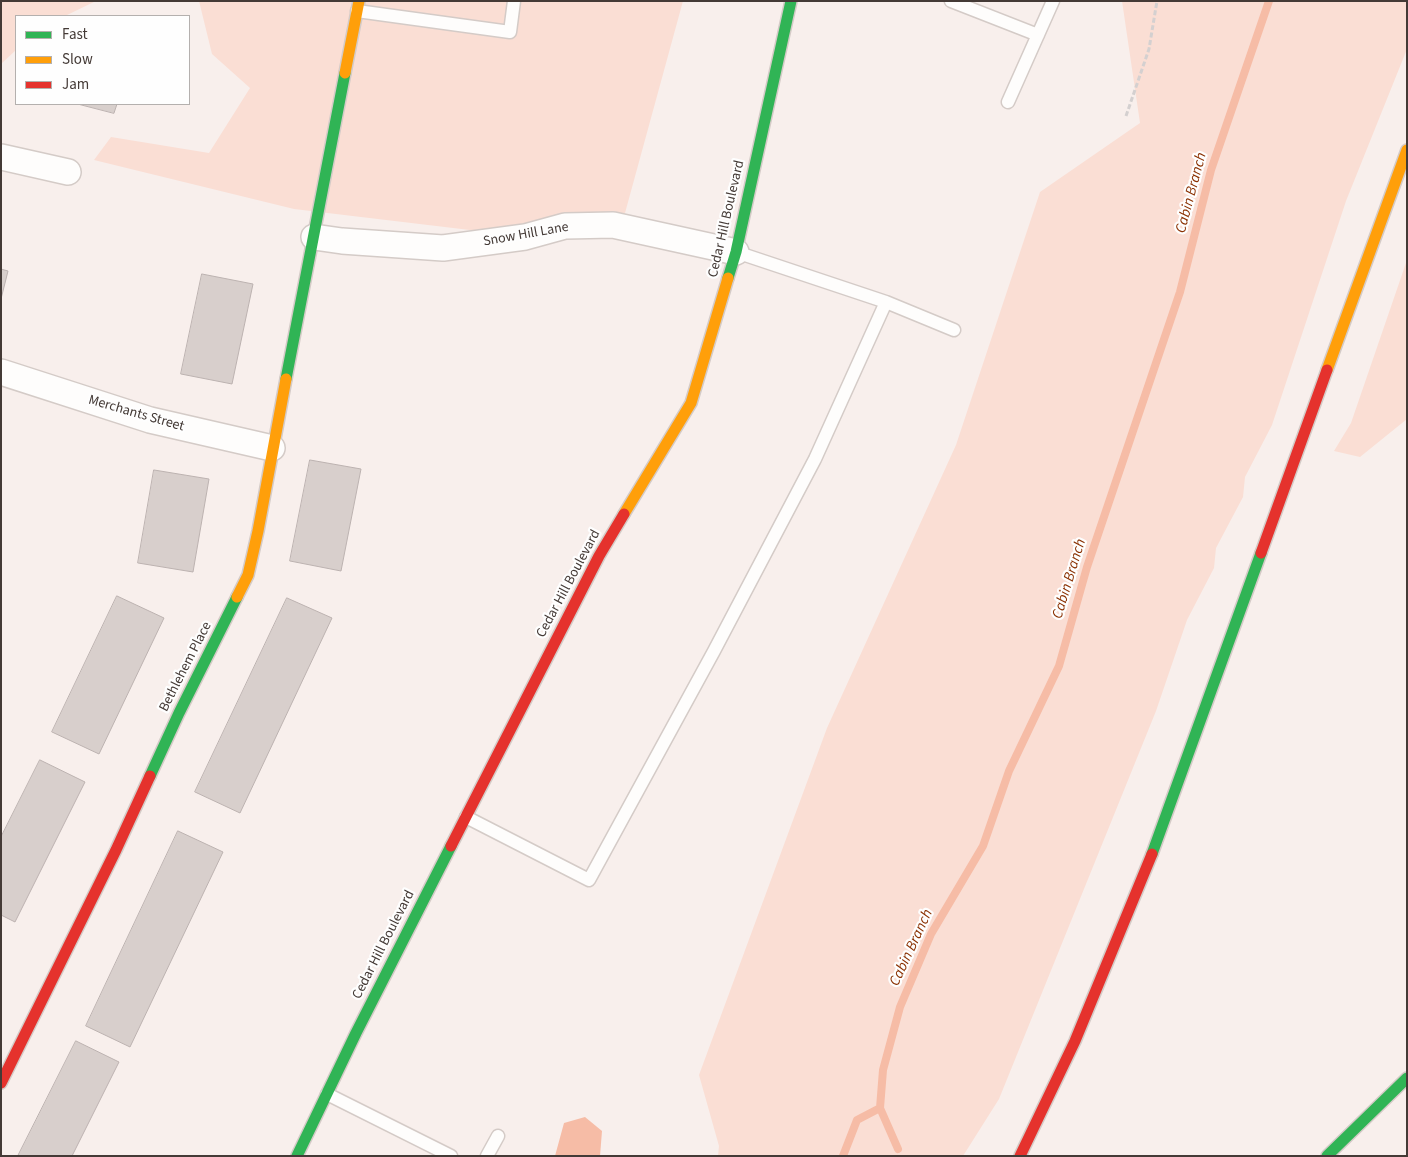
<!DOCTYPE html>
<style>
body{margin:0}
#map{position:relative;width:1408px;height:1157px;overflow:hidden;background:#f8efec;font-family:"Source Sans 3",sans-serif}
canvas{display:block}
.frame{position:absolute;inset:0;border:2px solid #443a36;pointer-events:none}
.legend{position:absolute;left:15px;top:15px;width:175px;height:90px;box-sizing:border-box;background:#fefefe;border:1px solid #b4b0ae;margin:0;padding:6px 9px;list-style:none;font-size:15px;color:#443a36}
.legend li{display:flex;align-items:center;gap:10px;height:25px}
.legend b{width:25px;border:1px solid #b4b0ae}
</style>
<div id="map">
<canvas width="1408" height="1157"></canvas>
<div class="frame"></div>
<ul class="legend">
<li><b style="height:6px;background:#30b455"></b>Fast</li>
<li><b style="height:6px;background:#ff9f0a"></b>Slow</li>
<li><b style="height:6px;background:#e5322d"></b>Jam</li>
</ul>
</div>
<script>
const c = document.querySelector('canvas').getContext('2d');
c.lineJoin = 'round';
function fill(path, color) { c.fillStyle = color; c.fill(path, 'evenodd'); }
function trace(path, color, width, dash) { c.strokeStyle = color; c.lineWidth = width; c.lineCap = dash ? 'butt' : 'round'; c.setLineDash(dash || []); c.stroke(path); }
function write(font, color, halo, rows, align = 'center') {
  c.font = font + ' "Source Sans 3",sans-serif'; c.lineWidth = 4.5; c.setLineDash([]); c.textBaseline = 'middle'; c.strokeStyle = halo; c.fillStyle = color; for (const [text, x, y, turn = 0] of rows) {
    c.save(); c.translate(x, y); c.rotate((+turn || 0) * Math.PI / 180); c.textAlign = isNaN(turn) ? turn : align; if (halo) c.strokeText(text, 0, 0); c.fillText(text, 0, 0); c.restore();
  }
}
fill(new Path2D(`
 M1,1H96L65,16H16V50L1,64Z
 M199,1H683L625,213L576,226L495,233L294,209L94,160L111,137L209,153L250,88L212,54Z
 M1122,1H1407V49L1346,201L1272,425L1245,477L1243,497L1216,548L1214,568L1187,620L1156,711L999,1099L963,1156H718L719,1146L699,1075L827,728L956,445L1040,192L1140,123Z
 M1407,260V419L1360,457L1334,451L1351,423Z`), '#faded4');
fill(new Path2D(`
 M585,1117L602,1131L600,1156H555L564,1123Z`), '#f6bca6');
trace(new Path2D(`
 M898,1149L880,1108L883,1070L900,1007L931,934L983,846L1009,771L1059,666L1087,567L1180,292L1211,170L1269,1
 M843,1156L857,1120L880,1108`), '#f6bca6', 8);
const building = new Path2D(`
 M78,104H117L114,113Z
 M1,269L8,271L1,299Z
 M202,274L253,284L232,384L181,374Z
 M310,460L361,469L341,571L290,561Z
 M154,470L209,479L193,572L138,563Z
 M117,596L164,618L99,754L52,732Z
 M287,598L332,618L240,813L195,792Z
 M40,760L85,782L15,922L1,915V837Z
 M178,831L223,852L130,1047L86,1026Z
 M76,1041L119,1062L72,1156H18Z`);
fill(building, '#d8cfcc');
trace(building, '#bcb2b0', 1);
const lane = new Path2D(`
 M951,1L1038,35
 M357,11L510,32L514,1
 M1008,102L1053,1
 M736,252L886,302L954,330
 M466,817L589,880L714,651L815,459L886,302
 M327,1094L451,1156
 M487,1156L498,1136`);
const street = new Path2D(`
 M1,157L68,172
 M314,237L342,241L443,248L525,237L565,226L613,225L736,252
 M1,372L150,420L272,448`);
const fast = new Path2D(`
 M728,278L736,252L791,1
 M286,379L345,73
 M150,776L179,713L237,597
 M1152,854L1261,553
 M297,1156L356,1033L451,846
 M1327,1156L1407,1078`);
const slow = new Path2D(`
 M345,73L359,1
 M1327,370L1407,150
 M624,514L691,403L728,278
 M237,597L248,575L258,531L286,379`);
const jam = new Path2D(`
 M1261,553L1327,370
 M451,846L599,556L624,514
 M1,1083L116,850L150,776
 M1020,1156L1075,1041L1152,854`);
trace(lane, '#d4cbc7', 15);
trace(street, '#d4cbc7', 28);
trace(fast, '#d4cbc7', 14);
trace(slow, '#d4cbc7', 14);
trace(jam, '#d4cbc7', 14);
trace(new Path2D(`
 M1126,116L1149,49L1157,1`), '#d4d0d0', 3, [5, 2.5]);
trace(lane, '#fefdfc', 12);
trace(street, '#fefdfc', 25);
trace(fast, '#30b455', 11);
trace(slow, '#ff9f0a', 11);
trace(jam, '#e5322d', 11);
write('14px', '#443a36', '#fefefe', [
 ["Cedar Hill Boulevard",727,219,-77],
 ["Snow Hill Lane",526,235,-10],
 ["Merchants Street",136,414,16],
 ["Cedar Hill Boulevard",569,584,-62],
 ["Bethlehem Place",186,667,-63],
 ["Cedar Hill Boulevard",384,945,-63]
]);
write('italic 15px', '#8a3001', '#fefefe', [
 ["Cabin Branch",1192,193,-75],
 ["Cabin Branch",1070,579,-73],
 ["Cabin Branch",912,948,-65]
]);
</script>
